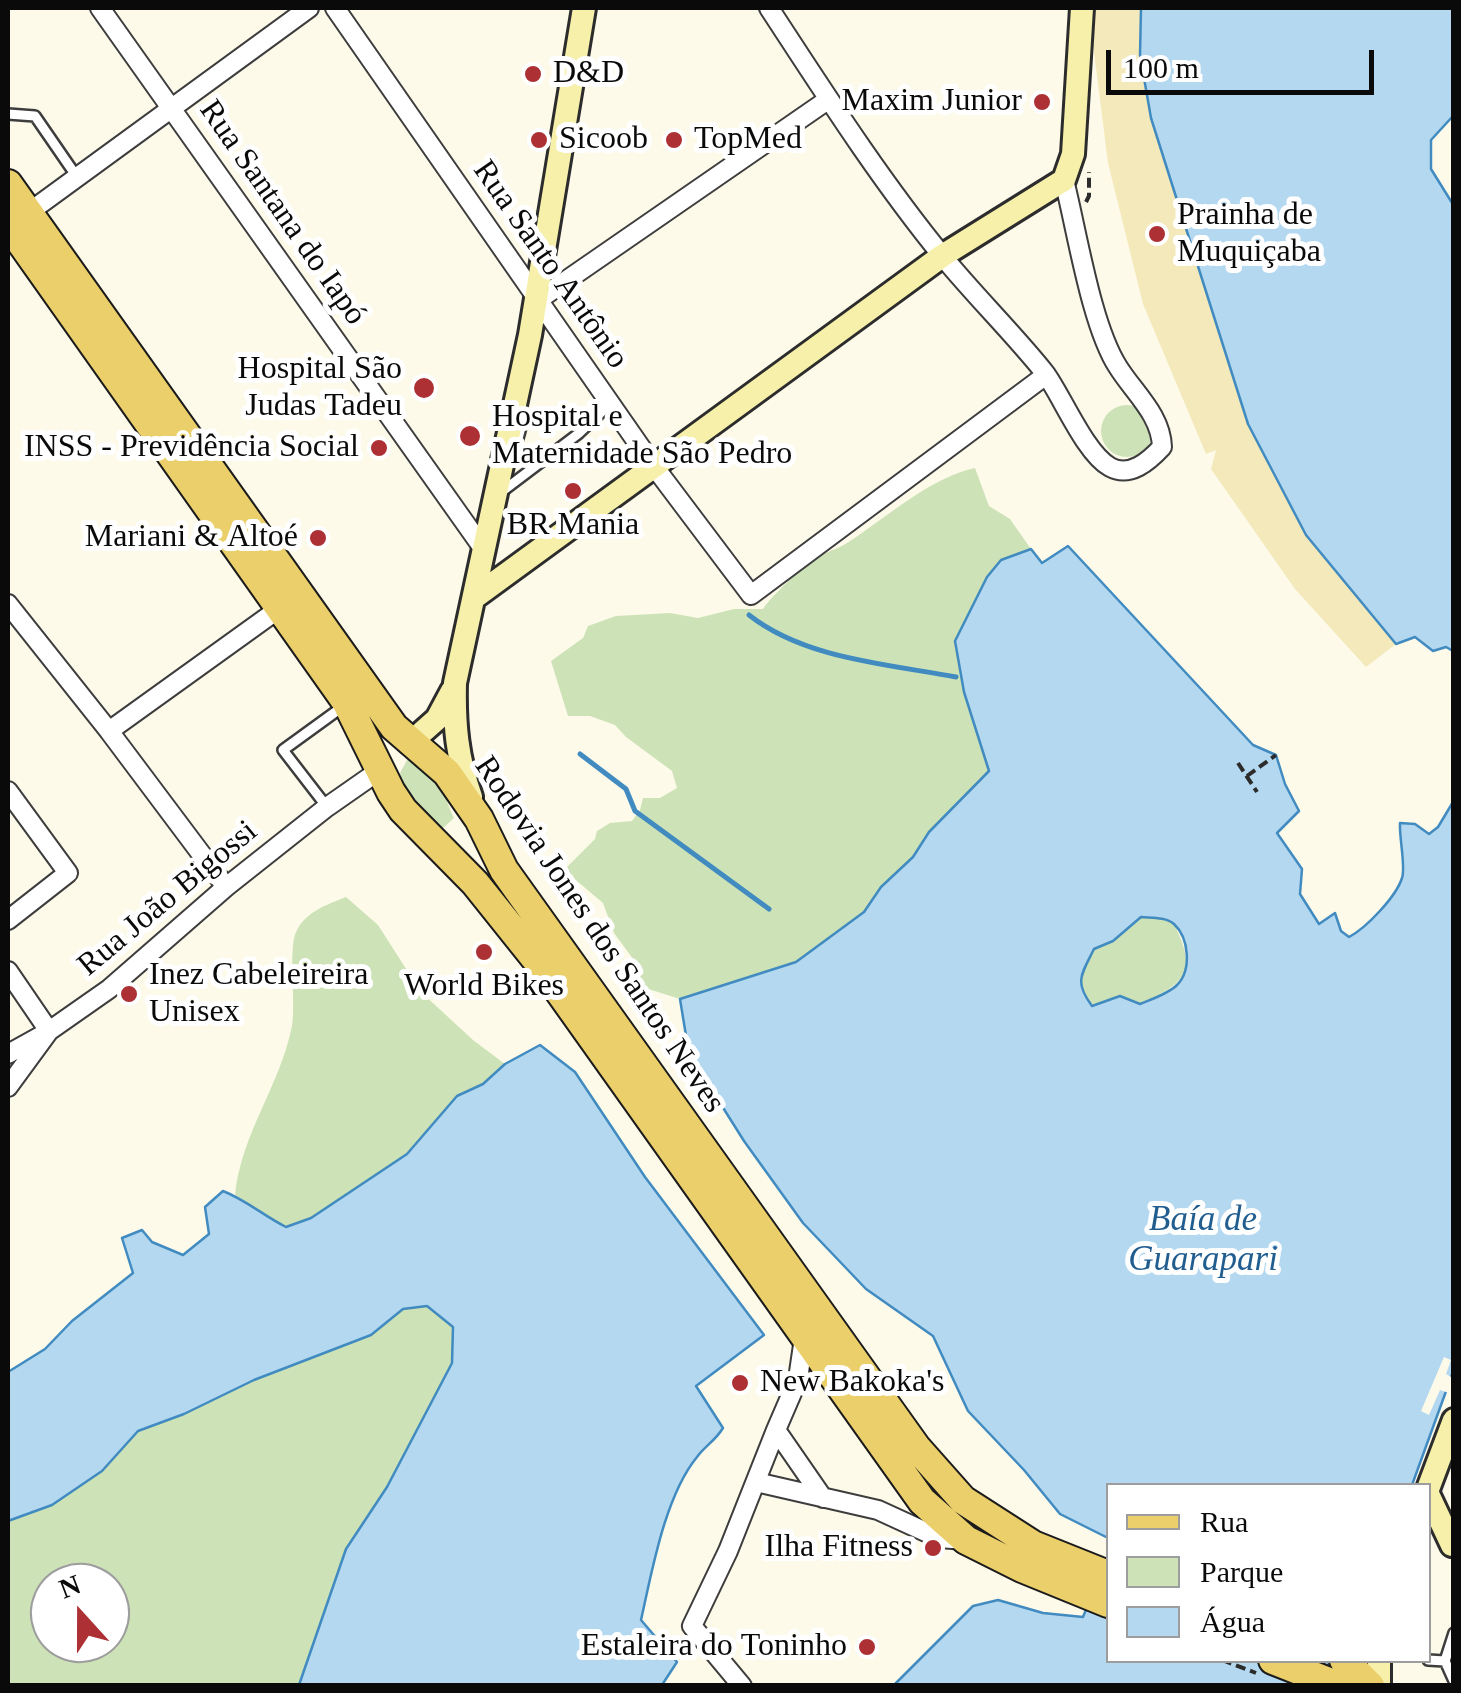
<!DOCTYPE html>
<meta charset="utf-8">
<style>
body{margin:0}
#map{position:relative;width:1461px;height:1693px;overflow:hidden;background:#fdfaea;font-family:"Times New Roman",serif}
canvas{display:block}
.frame{position:absolute;inset:0;border:10px solid #0a0a0a;pointer-events:none}
.legend{position:absolute;left:1106px;top:1483px;width:325px;height:180px;box-sizing:border-box;background:#fff;border:2px solid #9d9d9d;margin:0;padding:12px 18px;list-style:none;font-size:30px;color:#0a0a0a}
.legend li{display:flex;align-items:center;gap:20px;height:50px}
.legend b{width:50px;border:2px solid #9d9d9d}
.north{position:absolute;left:30px;top:1563px;width:100px;height:100px;box-sizing:border-box;background:#fff;border:2px solid #9d9d9d;border-radius:50%;rotate:339deg;font-size:28px;font-weight:700;line-height:40px;text-align:center;color:#0a0a0a}
.north::after{content:'';display:block;margin:auto;width:35px;height:45px;background:#ac3034;clip-path:polygon(50% 0,100% 100%,50% 72%,0 100%)}
.scale{position:absolute;left:1106px;top:50px;width:268px;height:45px;box-sizing:border-box;border:5px solid #0a0a0a;border-top:0;padding-left:12px;font-size:30px;line-height:35px;white-space:nowrap;color:#0a0a0a;-webkit-text-stroke:8px #fff;paint-order:stroke}
</style>
<div id="map">
<canvas width="1461" height="1693"></canvas>
<div class="frame"></div>
<ul class="legend">
<li><b style="height:12px;background:#ebcf6b"></b>Rua</li>
<li><b style="height:28px;background:#cde3b7"></b>Parque</li>
<li><b style="height:28px;background:#b3d8f0"></b>Água</li>
</ul>
<div class="north">N</div>
<div class="scale">100 m</div>
</div>
<script>
const c = document.querySelector('canvas').getContext('2d');
c.lineJoin = 'round';
function fill(path, color) { c.fillStyle = color; c.fill(path, 'evenodd'); }
function trace(path, color, width, dash) { c.strokeStyle = color; c.lineWidth = width; c.lineCap = dash ? 'butt' : 'round'; c.setLineDash(dash || []); c.stroke(path); }
function write(font, color, halo, rows, align = 'center') {
  c.font = font + ' "Times New Roman",serif'; c.lineWidth = 10; c.setLineDash([]); c.textBaseline = 'middle'; c.strokeStyle = halo; c.fillStyle = color; for (const [text, x, y, turn = 0] of rows) {
    c.save(); c.translate(x, y); c.rotate((+turn || 0) * Math.PI / 180); c.textAlign = isNaN(turn) ? turn : align; if (halo) c.strokeText(text, 0, 0); c.fillText(text, 0, 0); c.restore();
  }
}
fill(new Path2D(`
 M1101 431a26 26 0 1 1 52 0a26 26 0 1 1-52 0Z
 M975,468L989,506L1010,519L1031,549L1001,560L987,577L979,598L964,692L989,770L929,832L913,857L881,887L864,912L796,962L680,999L642,987L636,963L614,933L603,903L571,876L567,867L595,839L597,831L610,823L632,821L640,810L643,798H660L677,788L672,771L626,737L615,725L590,716H568L551,661L583,638L588,626L616,616L670,613L698,618L734,609H763C768,600 802,567 812,560C822,553 836,550 847,543C888,517 927,479 975,468Z
 M407,760C441,764 441,791 454,818L442,829L405,793L400,773Z
 M346,897L378,925L421,992L473,1040L505,1064L483,1084L457,1096L407,1154L311,1218L286,1228L235,1195C241,1134 280,1086 292,1026C296,1002 288,950 296,932C305,912 326,905 346,897Z
 M1141,917L1162,919L1174,924C1198,972 1186,983 1140,1004L1120,996L1092,1006C1074,982 1081,975 1094,949L1113,941Z
 M427,1306L453,1327L452,1363L387,1487L346,1550L299,1685L8,1686V1521L52,1505L102,1471L138,1431L184,1414L254,1380L371,1335L403,1309ZM50,1583H110V1643H50Z`), '#cde3b7');
fill(new Path2D(`
 M1093,8H1141L1140,55L1151,118L1218,329L1306,535L1396,644L1366,667L1295,589L1211,469L1216,450L1206,454L1143,304L1108,163L1092,36Z`), '#f4e9ba');
const water = new Path2D(`
 M1141,8H1453V116L1431,140V169L1454,206L1453,651L1446,647L1433,651L1415,637L1396,644L1306,535L1248,424L1151,118L1140,55Z
 M1068,546L1253,745L1276,755L1285,784L1299,811L1277,833L1302,869L1300,894L1319,924L1335,913L1341,931L1349,937C1366,928 1396,897 1402,878C1406,868 1399,837 1400,823L1415,824L1429,834L1438,827L1453,802V1372L1412,1485L1108,1486V1538L1060,1514L1024,1470L968,1411L933,1336L866,1289L803,1223L744,1141L698,1068L688,1048L680,999L796,962L864,912L881,887L913,857L929,832L989,771L964,692L955,641L987,577L1001,560L1031,549L1042,563ZM1141,917C1151,918 1166,917 1174,924C1189,938 1192,970 1177,985C1168,994 1152,999 1140,1004L1120,996L1092,1006C1074,982 1081,975 1094,949L1113,941Z
 M540,1045L575,1072L645,1177L764,1335L696,1386L723,1428C715,1441 705,1446 697,1457C665,1496 652,1571 641,1620L677,1662L662,1685H299L346,1549L387,1487L452,1363L453,1327L427,1306L403,1309L371,1335L254,1380L184,1414L138,1431L102,1471L52,1505L8,1521V1372L45,1349L72,1321L133,1273L122,1238L142,1230L152,1242L183,1255L209,1234L205,1207L223,1191C246,1200 264,1216 286,1227L311,1218L407,1154L457,1096L483,1084L505,1064Z
 M1108,1555V1660L1329,1661L1327,1685L893,1686L973,1606L998,1600L1043,1613L1083,1617Z`);
fill(water, '#b3d8f0');
trace(water, '#418bc0', 2.5);
fill(new Path2D(`
 M1444,1357L1451,1360L1446,1374L1453,1378V1383L1449,1393L1440,1390L1429,1415L1421,1411Z`), '#fdfaea');
trace(new Path2D(`
 M749,615C805,659 887,664 956,677
 M580,754L626,789L635,811L769,909`), '#418bc0', 5);
const lane = new Path2D(`
 M8,114L35,116L77,177
 M514,453L523,420
 M504,490L578,434L610,404
 M327,807L283,750L345,705
 M1454,1633L1445,1661L1454,1681
 M1428,1660L1445,1661`);
const street = new Path2D(`
 M100,8L485,551
 M335,8L653,465L751,595L1046,375
 M769,8C824,92 880,180 944,258C976,297 1013,333 1045,373C1062,396 1085,453 1110,467C1130,478 1149,461 1162,447C1161,415 1135,394 1118,367C1091,325 1077,231 1064,180
 M28,213L309,8
 M538,300L829,99
 M8,604L109,731L226,887
 M109,731L287,603
 M8,791L68,873L8,920
 M8,971L49,1031
 M8,1054L44,1034
 M8,1087L49,1031L109,989L226,887L327,807L380,770
 M804,1338L798,1379L776,1430L823,1498
 M756,1482L878,1510L939,1538L966,1540
 M742,1686L692,1626L728,1551L776,1430`);
const secondary = new Path2D(`
 M475,597L942,256L1064,180L1073,154L1082,8
 M410,743L437,719L452,691
 M471,797C457,758 454,724 455,683L530,335L584,8
 M1428,1489L1454,1420
 M1428,1494L1452,1545
 M1379,1686V1660`);
const primary = new Path2D(`
 M8,184L394,727L447,773L479,819L504,870L916,1447L963,1500L1033,1545L1108,1575
 M8,224L347,703L391,792L403,810L475,883L539,963L922,1501L966,1540L1022,1568L1108,1603
 M1273,1660L1339,1686
 M1344,1660L1370,1686`);
trace(lane, '#3d3d3d', 14);
trace(street, '#3d3d3d', 22);
trace(secondary, '#2c2c2c', 28);
trace(primary, '#1b1b1b', 32);
trace(new Path2D(`
 M1086,202L1089,196V172
 M1238,763L1257,792
 M1247,776L1276,755
 M1222,1660L1256,1673`), '#2c2c2c', 4, [10, 5]);
trace(lane, '#fff', 9);
trace(street, '#fff', 18);
trace(secondary, '#f7f0ab', 22);
trace(primary, '#ebcf6b', 28);
for (const [x, y, r, color] of [
 [533,74,10,"#ac3034"],
 [1042,102,10,"#ac3034"],
 [539,140,10,"#ac3034"],
 [674,140,10,"#ac3034"],
 [1157,234,10,"#ac3034"],
 [424,388,12,"#ac3034"],
 [470,436,12,"#ac3034"],
 [379,448,10,"#ac3034"],
 [573,491,10,"#ac3034"],
 [318,538,10,"#ac3034"],
 [484,952,10,"#ac3034"],
 [129,994,10,"#ac3034"],
 [740,1383,10,"#ac3034"],
 [933,1548,10,"#ac3034"],
 [867,1647,10,"#ac3034"]
]) { const dot = new Path2D(); dot.arc(x, y, r, 0, 2 * Math.PI); c.fillStyle = color; c.fill(dot); trace(dot, '#fff', 4); }
write('32px', '#0a0a0a', '#fff', [
 ["D&D",553,74],
 ["Maxim Junior",1022,102,"right"],
 ["Sicoob",559,140],
 ["TopMed",694,140],
 ["Prainha de",1177,216],
 ["Muquiçaba",1177,253],
 ["Hospital São",402,370,"right"],
 ["Judas Tadeu",402,407,"right"],
 ["Hospital e",492,418],
 ["Maternidade São Pedro",492,455],
 ["INSS - Previdência Social",359,448,"right"],
 ["BR Mania",573,526,"center"],
 ["Mariani & Altoé",298,538,"right"],
 ["Inez Cabeleireira",149,976],
 ["Unisex",149,1013],
 ["World Bikes",484,987,"center"],
 ["New Bakoka's",760,1383],
 ["Ilha Fitness",913,1548,"right"],
 ["Estaleira do Toninho",847,1647,"right"]
], 'left');
write('32px', '#0a0a0a', '#fff', [
 ["Rua Santana do Iapó",282,213,55],
 ["Rua Santo Antônio",550,265,55],
 ["Rua João Bigossi",168,899,-40],
 ["Rodovia Jones dos Santos Neves",599,935,56]
]);
write('italic 35px', '#215d8f', '#fff', [
 ["Baía de",1203,1221],
 ["Guarapari",1203,1261]
]);
</script>
